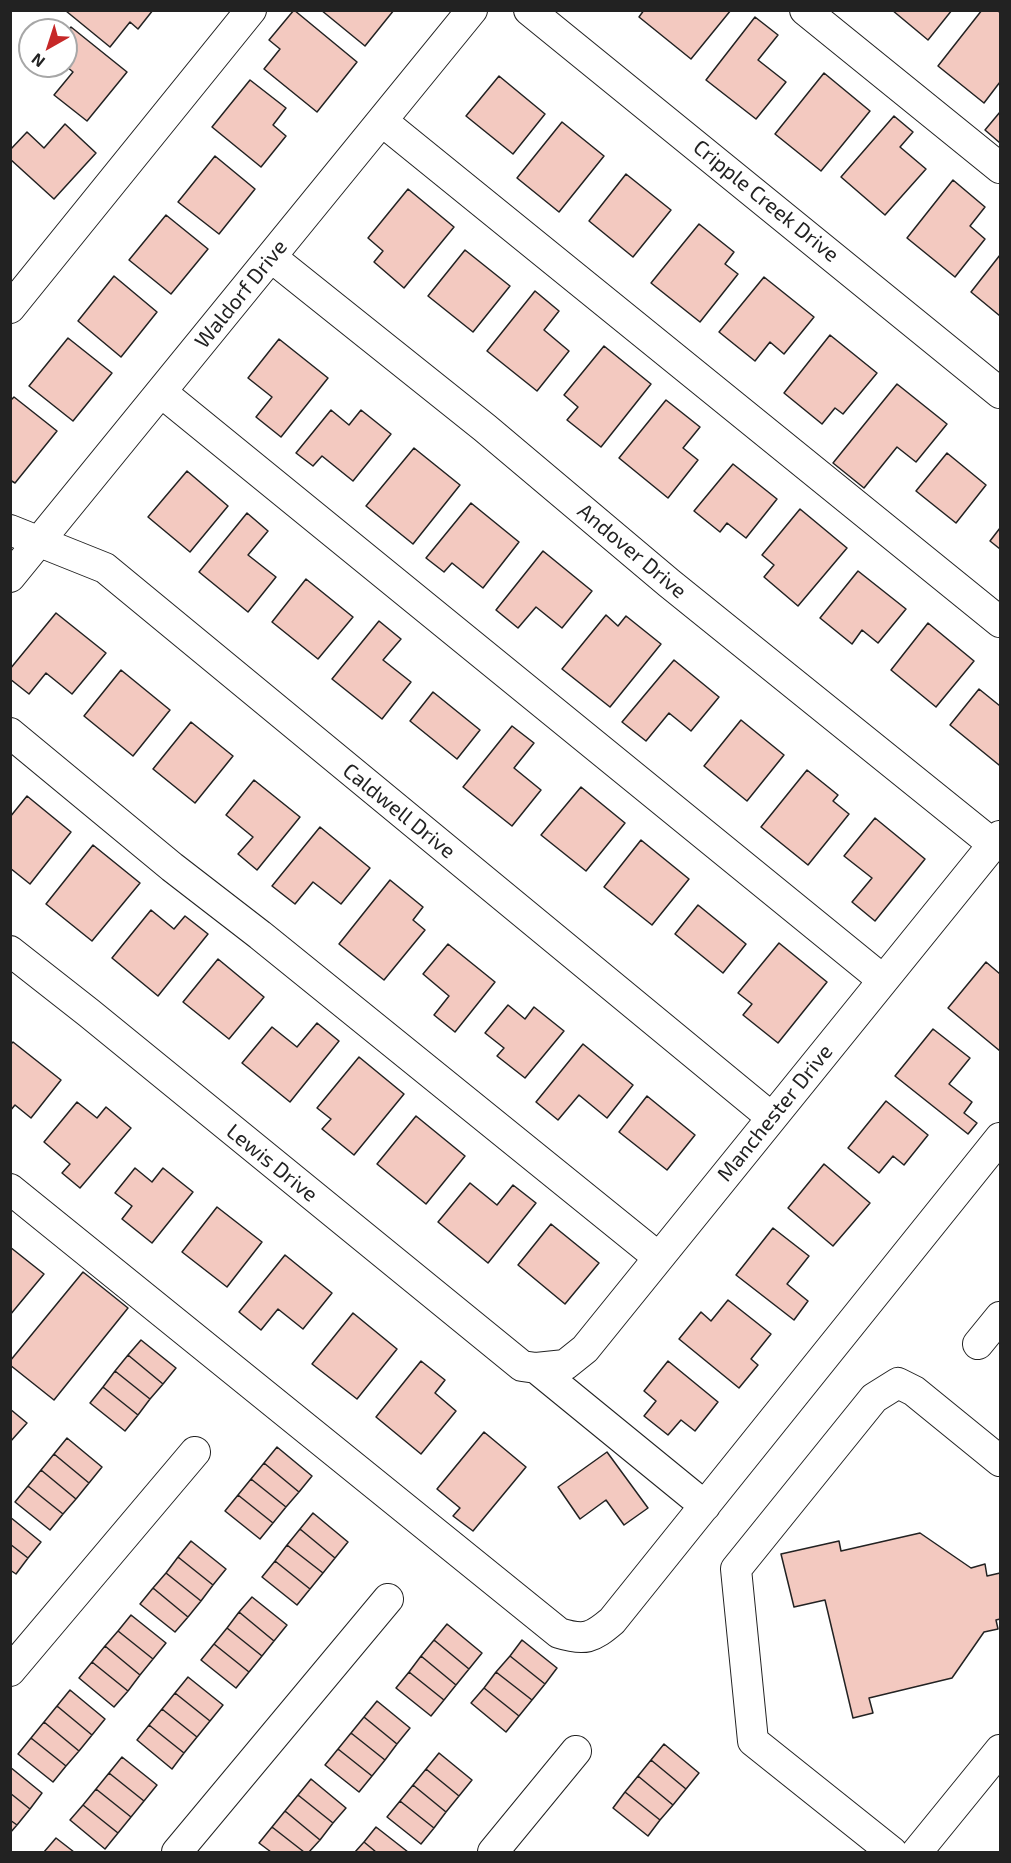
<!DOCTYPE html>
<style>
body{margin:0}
#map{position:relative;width:1011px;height:1863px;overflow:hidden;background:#fff;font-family:"Exo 2",sans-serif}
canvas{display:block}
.frame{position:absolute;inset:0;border:12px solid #222;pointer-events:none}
.north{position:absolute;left:18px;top:18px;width:60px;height:60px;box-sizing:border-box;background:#fff;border:2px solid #a7a7a7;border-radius:50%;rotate:219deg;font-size:16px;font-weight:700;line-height:24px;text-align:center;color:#222}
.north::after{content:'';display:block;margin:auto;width:21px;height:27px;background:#c62828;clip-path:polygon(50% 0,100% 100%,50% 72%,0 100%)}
</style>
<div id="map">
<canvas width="1011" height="1863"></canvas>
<div class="frame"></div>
<div class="north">N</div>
</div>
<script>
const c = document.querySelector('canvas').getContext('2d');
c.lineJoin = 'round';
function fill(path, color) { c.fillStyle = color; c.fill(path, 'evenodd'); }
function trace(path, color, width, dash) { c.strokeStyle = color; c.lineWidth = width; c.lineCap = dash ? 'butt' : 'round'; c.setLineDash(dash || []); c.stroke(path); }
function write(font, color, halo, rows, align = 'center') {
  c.font = font + ' "Exo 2",sans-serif'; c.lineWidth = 4.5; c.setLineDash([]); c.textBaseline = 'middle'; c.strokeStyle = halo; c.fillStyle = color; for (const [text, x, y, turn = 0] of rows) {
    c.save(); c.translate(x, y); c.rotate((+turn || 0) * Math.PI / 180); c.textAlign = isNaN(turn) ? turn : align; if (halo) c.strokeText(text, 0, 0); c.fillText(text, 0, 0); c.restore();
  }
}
const building = new Path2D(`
 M153,10L138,29L130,22L110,47L66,11Z
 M294,10L357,62L317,112L264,69L280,49L269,40Z
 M321,10H394L365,46Z
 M644,10H731L691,59L639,17Z
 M892,10H952L928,40Z
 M982,10H998L1000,13V82L984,103L938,66Z
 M755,17L778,35L758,60L786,82L756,119L706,80Z
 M71,27L127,72L87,121L54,95L73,72L66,66V33Z
 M824,73L870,111L821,171L775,134Z
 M499,76L545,114L513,154L466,116Z
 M250,80L286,108L273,125L286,136L261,167L212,127Z
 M1000,112V143L985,130Z
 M894,116L913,132L900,147L926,169L885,215L841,177Z
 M562,122L604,156L559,212L517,178Z
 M65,124L96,153L54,199L10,159V150L27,132L44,148Z
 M215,156L255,189L219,234L178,202Z
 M626,174L671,210L633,257L589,221Z
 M953,180L985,207L970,226L985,239L955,277L907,238Z
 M408,189L454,227L404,288L374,262L383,251L368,238Z
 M166,215L208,249L171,294L129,260Z
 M699,224L734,252L725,264L738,274L700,322L651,283Z
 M465,250L510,286L473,332L428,296Z
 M1000,255V316L971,292Z
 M114,276L157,312L121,357L78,321Z
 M764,277L814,317L784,354L770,342L755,361L719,332Z
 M535,291L559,311L544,330L569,351L537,391L487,351Z
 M830,335L877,373L843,414L835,408L822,424L784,393Z
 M68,338L112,373L73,421L29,386Z
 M279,339L328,378L281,437L256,417L272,397L248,378Z
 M604,346L651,384L601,447L567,420L578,407L564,395Z
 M897,384L947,424L916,462L897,447L864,488L833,463Z
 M14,397L57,431L15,483L10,480V401Z
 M666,400L700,427L683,448L698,460L668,498L619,458Z
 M331,410L349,425L361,410L391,434L353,481L322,456L313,466L296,453Z
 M414,448L460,485L413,544L366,506Z
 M947,453L986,485L956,523L916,491Z
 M733,464L777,499L746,538L727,523L720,532L694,511Z
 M187,471L228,506L190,552L148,517Z
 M471,503L519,542L483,588L452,563L444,572L426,558Z
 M800,509L847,548L798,606L764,577L774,565L762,555Z
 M247,513L268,531L248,555L276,577L248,612L199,572Z
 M1000,528V549L990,541Z
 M543,551L592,591L562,628L536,607L518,628L496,610Z
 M858,571L906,609L878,643L862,630L852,644L820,618Z
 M306,579L353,617L318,659L272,622Z
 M56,613L106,653L72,694L46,673L29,694L10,679V669Z
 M606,615L618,626L626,616L661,644L610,707L562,669Z
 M379,621L401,639L383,660L411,682L382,719L332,679Z
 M928,623L974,661L936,707L891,670Z
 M674,660L719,697L691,731L669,713L646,741L622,722Z
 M121,670L170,710L133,756L84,716Z
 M979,689L1000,706V763L999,765L950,725Z
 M433,692L480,730L457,759L410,721Z
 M741,720L784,755L747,801L704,766Z
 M191,722L233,756L195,803L153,769Z
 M512,726L534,743L514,768L541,790L512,826L463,787Z
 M807,770L838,795L833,801L849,814L808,865L761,827Z
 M254,780L300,817L257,870L238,854L253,837L226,815Z
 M581,787L625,823L586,871L541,835Z
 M27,796L71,832L30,884L10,868V817Z
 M875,818L925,859L875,921L852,902L872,878L844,856Z
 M320,827L370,868L341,904L313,882L295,904L272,886Z
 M641,840L689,879L652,925L604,887Z
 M93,845L140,883L92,941L46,904Z
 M390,880L423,907L413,920L425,930L384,980L339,944Z
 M698,905L746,944L723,973L675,934Z
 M151,910L174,929L185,916L208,934L158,996L112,958Z
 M779,943L827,982L778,1043L743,1015L752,1004L738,993Z
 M448,944L495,982L455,1032L434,1015L449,996L423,974Z
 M218,959L264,997L229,1039L183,1002Z
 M986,962L1000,974V1051L948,1008Z
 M508,1005L525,1019L534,1007L564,1031L525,1078L497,1056L504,1048L485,1033Z
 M317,1023L339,1041L290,1102L242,1063L272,1027L297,1047Z
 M933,1029L970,1058L949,1084L972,1102L964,1113L977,1123L968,1134L895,1076Z
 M13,1042L61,1080L31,1118L15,1105L10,1111V1045Z
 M583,1044L633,1085L607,1118L579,1095L558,1120L536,1102Z
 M359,1057L404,1094L354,1155L322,1129L331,1119L317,1108Z
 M647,1096L695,1135L667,1170L619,1132Z
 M886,1101L928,1135L904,1165L893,1156L879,1173L848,1148Z
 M77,1102L97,1118L106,1107L131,1128L80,1188L62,1173L70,1164L44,1142Z
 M416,1116L465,1156L426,1204L377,1164Z
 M824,1164L870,1203L833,1246L788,1208Z
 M135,1168L152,1182L163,1168L193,1192L152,1243L122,1219L132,1206L115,1193Z
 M470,1183L497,1205L513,1185L536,1203L488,1263L438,1222Z
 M217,1207L262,1242L227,1287L182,1252Z
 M551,1224L599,1263L565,1304L518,1265Z
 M773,1228L809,1256L787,1284L808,1301L794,1320L736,1275Z
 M10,1247L44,1274L10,1315Z
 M285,1255L332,1293L303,1329L278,1309L261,1330L239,1312Z
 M83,1272L128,1308L54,1400L10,1365V1361Z
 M728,1300L771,1334L751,1359L758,1365L739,1388L679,1339L701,1312L711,1321Z
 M353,1313L397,1349L357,1399L312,1364Z
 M141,1340L176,1368L163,1384L128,1355Z
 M128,1355L163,1384L150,1399L115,1371Z
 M421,1361L445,1380L435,1393L456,1411L421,1454L376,1417Z
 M668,1361L718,1402L695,1431L681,1420L668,1435L644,1416L656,1401L644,1391Z
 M115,1371L150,1399L138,1415L103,1387Z
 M103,1387L138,1415L125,1431L90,1403Z
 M10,1409L27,1423L10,1442Z
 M484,1432L526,1467L473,1531L453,1516L460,1508L437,1489Z
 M67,1438L102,1467L89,1483L54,1454Z
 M277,1447L312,1476L299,1492L264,1463Z
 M607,1452L648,1508L624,1525L606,1500L580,1519L558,1487Z
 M54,1454L89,1483L76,1499L41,1470Z
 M264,1463L299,1492L286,1507L251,1479Z
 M41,1470L76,1499L63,1514L28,1486Z
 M251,1479L286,1507L273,1523L238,1495Z
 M28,1486L63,1514L50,1530L15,1502Z
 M238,1495L273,1523L260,1539L225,1511Z
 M313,1513L348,1542L335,1558L300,1529Z
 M10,1517L41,1542L28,1558L10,1544Z
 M300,1529L335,1558L323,1573L287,1545Z
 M920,1533L971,1568L985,1564L987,1576L1000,1573V1619L996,1620L998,1629L984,1632L952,1678L869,1698L873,1713L853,1718L825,1600L794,1607L781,1554L839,1541L841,1551Z
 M191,1541L226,1569L213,1585L178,1557Z
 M10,1544L28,1558L16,1574L10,1570Z
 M287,1545L323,1573L310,1589L275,1561Z
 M178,1557L213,1585L201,1601L166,1573Z
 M275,1561L310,1589L297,1605L262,1577Z
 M166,1573L201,1601L188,1617L153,1588Z
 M153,1588L188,1617L175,1632L140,1604Z
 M252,1597L287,1625L274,1641L239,1612Z
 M239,1612L274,1641L262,1656L227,1628Z
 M131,1615L166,1643L153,1659L118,1631Z
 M447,1624L482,1653L469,1669L434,1640Z
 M227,1628L262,1656L249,1672L214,1644Z
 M118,1631L153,1659L140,1675L105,1646Z
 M434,1640L469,1669L456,1685L421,1656Z
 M522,1640L557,1668L545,1684L510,1656Z
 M214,1644L249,1672L236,1688L201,1660Z
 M105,1646L140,1675L128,1691L92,1662Z
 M421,1656L456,1685L444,1700L409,1672Z
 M510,1656L545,1684L532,1700L496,1672Z
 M92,1662L128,1691L114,1707L79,1678Z
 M409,1672L444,1700L431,1716L396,1688Z
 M496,1672L532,1700L519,1716L484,1688Z
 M188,1677L223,1705L210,1721L175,1693Z
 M484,1688L519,1716L506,1732L471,1703Z
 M70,1690L105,1719L92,1735L57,1706Z
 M175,1693L210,1721L197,1737L162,1709Z
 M377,1701L410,1728L397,1744L364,1717Z
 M57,1706L92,1735L79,1751L44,1722Z
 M162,1709L197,1737L184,1753L149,1725Z
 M364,1717L397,1744L385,1760L351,1733Z
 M44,1722L79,1751L66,1766L31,1738Z
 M149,1725L184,1753L172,1769L137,1740Z
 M351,1733L385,1760L372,1776L338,1749Z
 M31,1738L66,1766L53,1782L18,1754Z
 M664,1744L699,1773L686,1789L651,1760Z
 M338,1749L372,1776L359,1792L325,1765Z
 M439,1753L472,1780L459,1796L426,1769Z
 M122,1757L157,1785L144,1801L109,1773Z
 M651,1760L686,1789L673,1805L638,1776Z
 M10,1767L42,1793L30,1809L10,1793Z
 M426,1769L459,1796L446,1812L413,1785Z
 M109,1773L144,1801L131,1817L96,1789Z
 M638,1776L673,1805L660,1820L625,1792Z
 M311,1779L346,1808L333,1823L298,1795Z
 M413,1785L446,1812L434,1828L400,1801Z
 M96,1789L131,1817L118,1833L83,1805Z
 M625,1792L660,1820L648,1836L613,1808Z
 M10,1793L30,1809L17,1825L10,1820Z
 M298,1795L333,1823L320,1840L285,1811Z
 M400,1801L434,1828L421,1844L387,1817Z
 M83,1805L118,1833L105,1849L70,1820Z
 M285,1811L320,1840L309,1852H304L272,1827Z
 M10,1820L17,1825L10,1833Z
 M272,1827L304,1852H271L259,1843Z
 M376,1827L408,1852H376L364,1842Z
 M56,1838L74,1852H44Z
 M364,1842L376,1852H355Z`);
fill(building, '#f3c9c0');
trace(building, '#222', 1.5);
const minor = new Path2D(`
 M529,10L1000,393
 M805,10L1000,168
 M382,121L1000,622
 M271,257L485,428L669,583L994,845
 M10,308L251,10
 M161,392L883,980
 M10,530L105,568L771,1117
 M10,577L472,10
 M10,733L172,867L260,935L658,1257
 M10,951L89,1013L522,1366L536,1368L565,1365L585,1349L1000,836
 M10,1189L559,1633C585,1641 592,1638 612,1621L1000,1138
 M978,1344L1000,1317
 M536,1368L705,1506
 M10,1671L195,1452
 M177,1852L388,1599
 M493,1852L576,1751
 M892,1852L753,1741L736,1569L874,1398L898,1383L914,1391L1000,1461
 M917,1852L1000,1750`);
trace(minor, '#222', 32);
trace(minor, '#fff', 30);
write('21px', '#222', '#fff', [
 ["Cripple Creek Drive",766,201,39],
 ["Waldorf Drive",241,294,-51],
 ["Andover Drive",632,551,40],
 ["Caldwell Drive",399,811,39],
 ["Manchester Drive",775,1113,-51],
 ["Lewis Drive",272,1163,39]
]);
</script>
